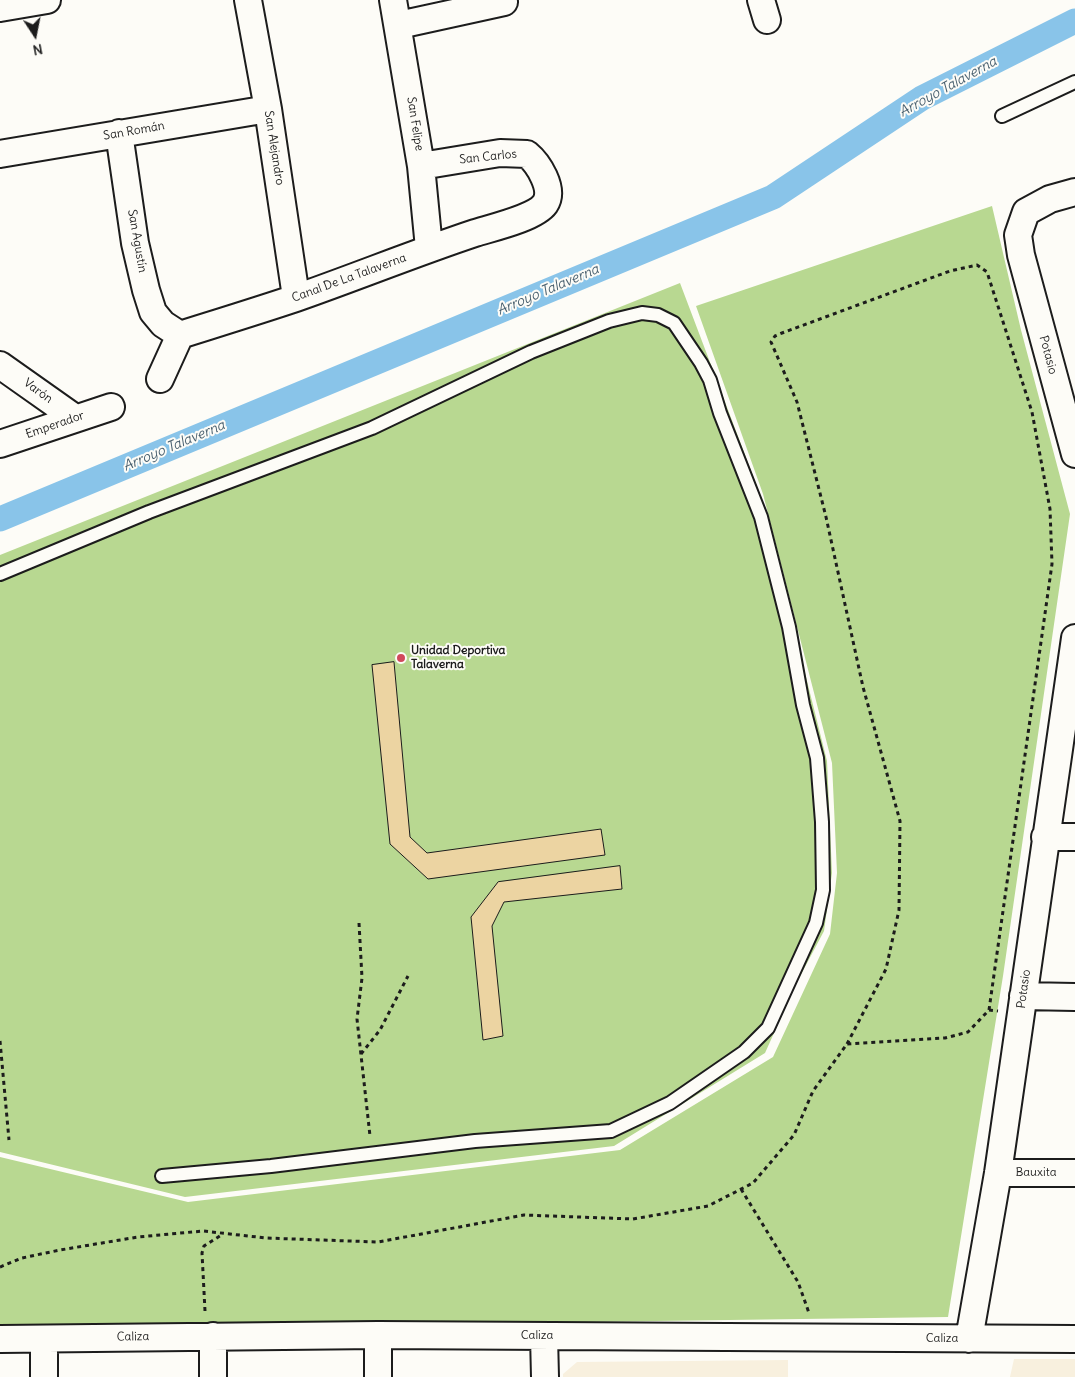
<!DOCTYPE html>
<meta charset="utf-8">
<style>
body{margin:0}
#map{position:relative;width:1075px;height:1377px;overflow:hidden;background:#fdfcf7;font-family:Delius,sans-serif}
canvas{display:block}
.north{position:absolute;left:10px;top:10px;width:50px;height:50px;-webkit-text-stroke:4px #fdfcf7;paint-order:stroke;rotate:169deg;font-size:14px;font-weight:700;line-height:20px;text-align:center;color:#1c1c1c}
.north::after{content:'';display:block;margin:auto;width:18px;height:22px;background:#1c1c1c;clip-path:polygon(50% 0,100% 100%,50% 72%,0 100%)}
</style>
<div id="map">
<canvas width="1075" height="1377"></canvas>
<div class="north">N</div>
</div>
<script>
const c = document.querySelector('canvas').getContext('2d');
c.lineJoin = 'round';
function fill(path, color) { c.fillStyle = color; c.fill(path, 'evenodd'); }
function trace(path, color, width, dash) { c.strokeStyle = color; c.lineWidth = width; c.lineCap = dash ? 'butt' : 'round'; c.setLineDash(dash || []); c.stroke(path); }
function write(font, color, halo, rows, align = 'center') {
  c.font = font + ' Delius,sans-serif'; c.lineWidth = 4; c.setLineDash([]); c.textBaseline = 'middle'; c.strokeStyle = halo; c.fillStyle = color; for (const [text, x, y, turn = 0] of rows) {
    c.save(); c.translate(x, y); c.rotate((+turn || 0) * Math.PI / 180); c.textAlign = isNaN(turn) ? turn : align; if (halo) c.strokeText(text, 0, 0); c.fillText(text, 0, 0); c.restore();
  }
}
fill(new Path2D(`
 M1014,1359H1075V1377H1010Z
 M788,1360V1377H563V1374L577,1362Z`), '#f8f0de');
fill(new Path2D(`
 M992,206L1021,330L1070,514L1003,976L948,1317L437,1324L0,1326V1157L188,1202L620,1150L773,1057L830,934L837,873L832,763L763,494L696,306Z
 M680,283L761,497L827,761L832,873L824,931L797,982L765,1053L614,1146L185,1197L0,1152V555Z`), '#b8d891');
trace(new Path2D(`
 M0,519L773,197L922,98L1075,21`), '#89c4e9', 25);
const building = new Path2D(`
 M394,662L410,837L427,853L601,829L605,855L428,879L390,844L372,665Z
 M620,866L622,889L504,902L492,926L503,1036L483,1040L471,917L498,882Z`);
fill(building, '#ecd4a2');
trace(building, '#1c1c1c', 1);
const lane = new Path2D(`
 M1002,116L1075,82
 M0,574L149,512L372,428L531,352L609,321L642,313L658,315L674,323L701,363L710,380L720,413L761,517L789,627L803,705L817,758L822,822L823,890L816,923L768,1028L744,1052L670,1103L611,1131L475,1141L271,1166L162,1176`);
const street = new Path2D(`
 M248,0L268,109L296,297
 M393,0L421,166L429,248
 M761,0L767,20
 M0,8L47,0
 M399,25L504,2
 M119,133L135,243L146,290L153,312L163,324L180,335
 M0,154L268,109
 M1075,192L1050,199L1026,212L1018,235L1021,255L1075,454
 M180,335C218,323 257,311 296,298C356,277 415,253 475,233C491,228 535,218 545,204C555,189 538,163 527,154L500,153L421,166
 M0,365L75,418
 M160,379L180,335
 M0,444L111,407
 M1045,837H1075
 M1023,996L1075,997
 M998,1173H1075
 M378,1335V1377
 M213,1336V1377
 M544,1336L545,1377
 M0,1339L378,1335L1075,1339
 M44,1339V1377
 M969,1339L998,1173L1075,638`);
trace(lane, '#1c1c1c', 16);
trace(street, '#1c1c1c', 30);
trace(new Path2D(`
 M359,923L362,978L357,1019L370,1136
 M0,1041L9,1140
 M847,1044L886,969L899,910L900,821L863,687L826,517L797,402L771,342L775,336L782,333L950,271L977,265L987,272L1032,412L1050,509L1052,564L989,1010
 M361,1054L380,1030L408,976
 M741,1189L798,1282L809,1313
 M0,1267L22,1258L60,1250L138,1237L203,1231L266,1238L378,1242L524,1215L633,1219L708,1206L753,1183L794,1135L813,1091L847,1044L945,1038L968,1032L989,1010L998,1011
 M205,1311L202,1253L204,1246L223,1234`), '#1c1c1c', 3, [4, 4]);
trace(lane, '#fdfcf7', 12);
trace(street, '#fdfcf7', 26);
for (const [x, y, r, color] of [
 [401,658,5,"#d1495b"]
]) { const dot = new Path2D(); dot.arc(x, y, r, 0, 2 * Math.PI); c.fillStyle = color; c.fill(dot); trace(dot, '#fdfcf7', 2); }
write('12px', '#1c1c1c', '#fdfcf7', [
 ["San Felipe",415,124,81],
 ["San Román",134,131,-10],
 ["San Alejandro",274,148,81],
 ["San Carlos",488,157,-6],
 ["San Agustín",137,241,80],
 ["Canal De La Talaverna",349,278,-20],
 ["Potasio",1048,355,75],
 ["Varón",38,391,36],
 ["Emperador",55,425,-19],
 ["Potasio",1024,989,-82],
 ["Bauxita",1036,1173],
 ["Caliza",537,1336],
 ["Caliza",133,1337,-1],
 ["Caliza",942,1339]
]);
write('bold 12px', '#1c1c1c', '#fdfcf7', [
 ["Unidad Deportiva",411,651],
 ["Talaverna",411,665]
], 'left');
write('italic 14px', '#485f6e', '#fdfcf7', [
 ["Arroyo Talaverna",948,87,-29],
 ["Arroyo Talaverna",548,290,-23],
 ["Arroyo Talaverna",174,446,-23]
]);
</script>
